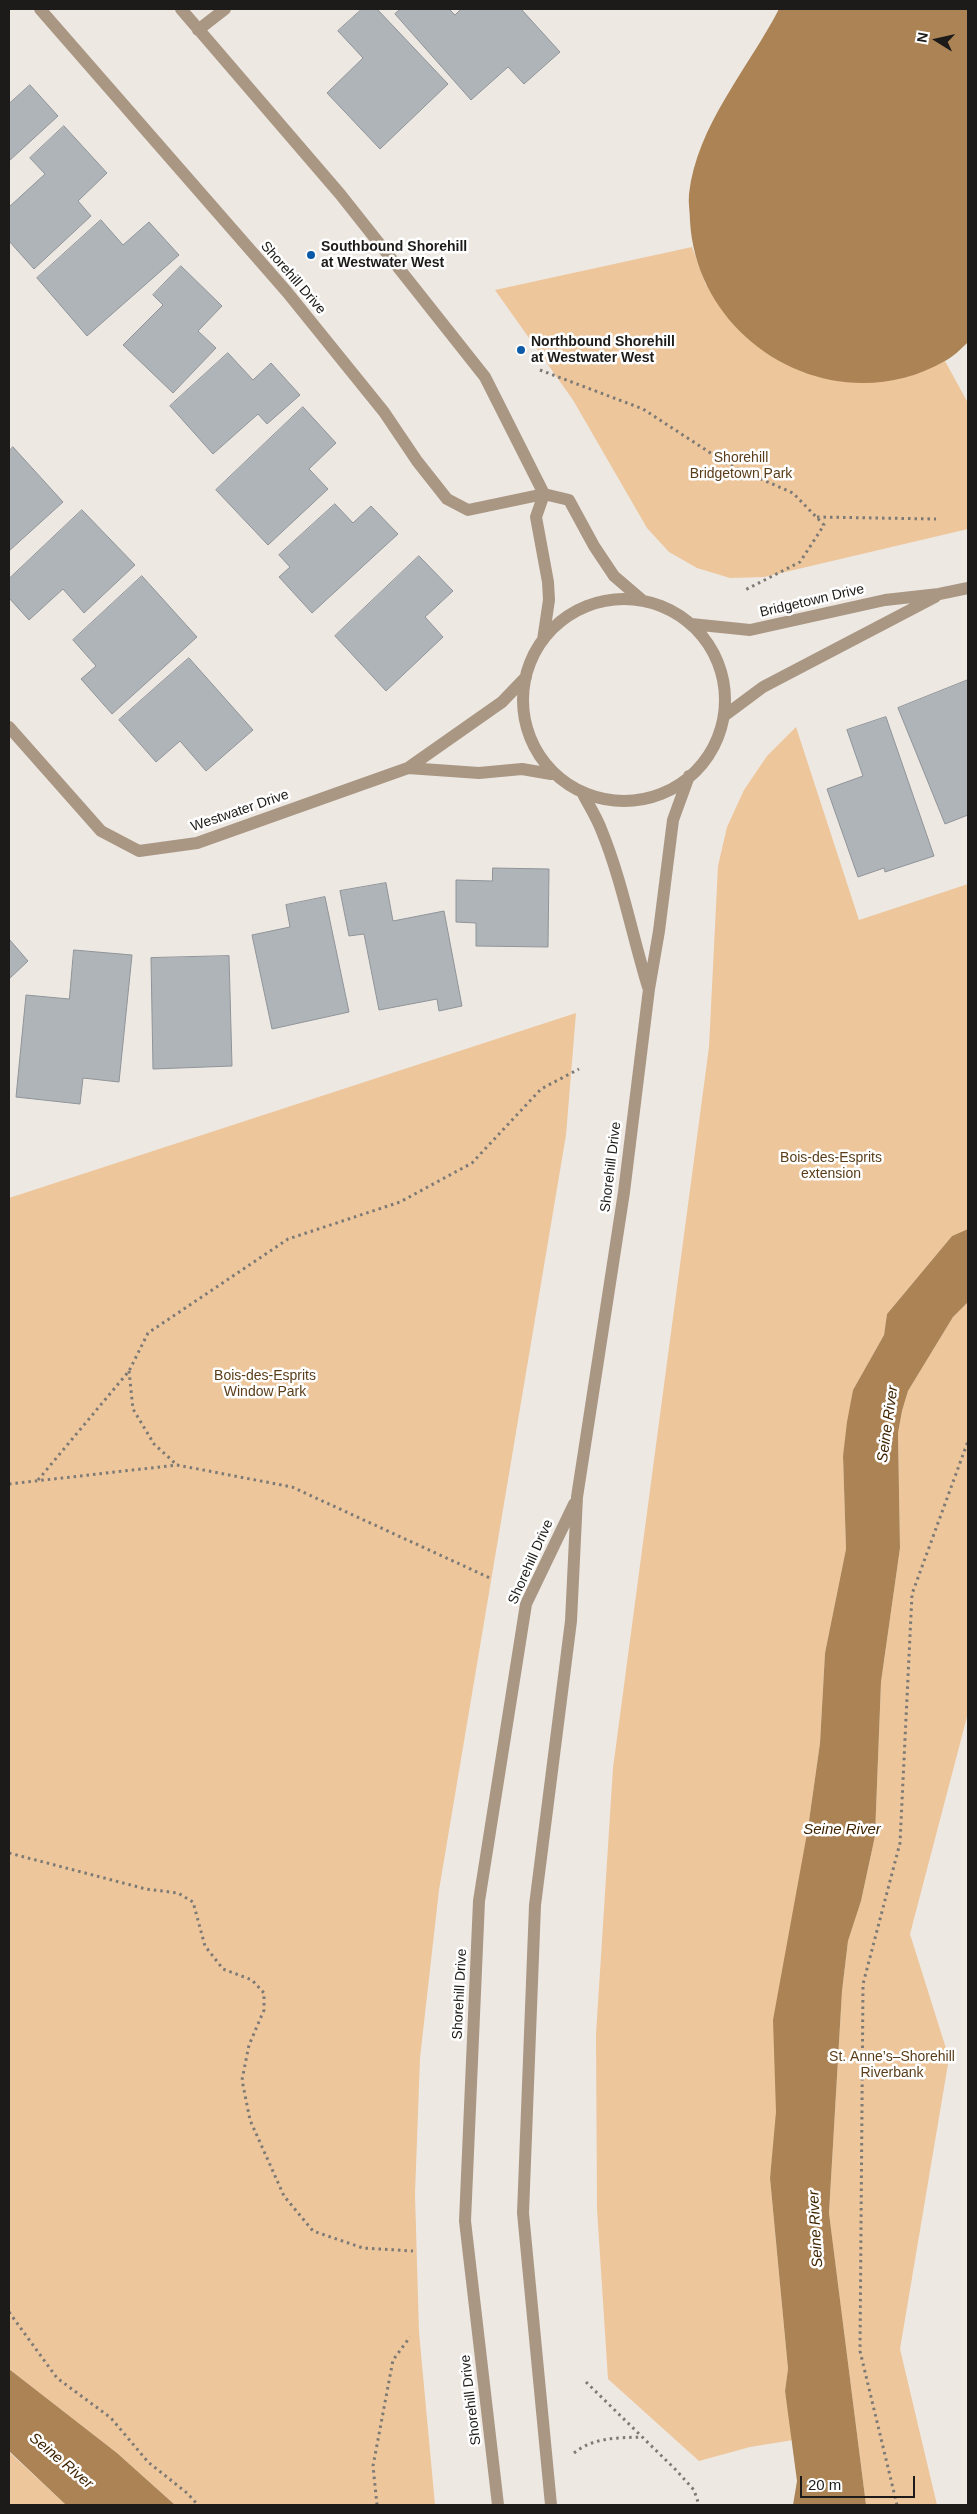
<!DOCTYPE html>
<meta charset="utf-8">
<style>
body{margin:0}
#map{position:relative;width:977px;height:2514px;overflow:hidden;background:#eee8e3;font-family:Arial,sans-serif}
canvas{display:block}
.frame{position:absolute;inset:0;border:10px solid #1c1b19;pointer-events:none}
.north{position:absolute;left:912px;top:15px;width:50px;height:50px;-webkit-text-stroke:4px #fff;paint-order:stroke;rotate:280deg;font-size:14px;font-weight:700;line-height:20px;text-align:center;color:#1c1b19}
.north::after{content:'';display:block;margin:auto;width:18px;height:22px;background:#1c1b19;clip-path:polygon(50% 0,100% 100%,50% 72%,0 100%)}
.scale{position:absolute;left:800px;top:2476px;width:115px;height:22px;box-sizing:border-box;border:2px solid #1c1b19;border-top:0;padding-left:6px;font-size:15px;line-height:18px;white-space:nowrap;color:#1c1b19;-webkit-text-stroke:4px #fff;paint-order:stroke}
</style>
<div id="map">
<canvas width="977" height="2514"></canvas>
<div class="frame"></div>
<div class="north">N</div>
<div class="scale">20 m</div>
</div>
<script>
const c = document.querySelector('canvas').getContext('2d');
c.lineJoin = 'round';
function fill(path, color) { c.fillStyle = color; c.fill(path, 'evenodd'); }
function trace(path, color, width, dash) { c.strokeStyle = color; c.lineWidth = width; c.lineCap = dash ? 'butt' : 'round'; c.setLineDash(dash || []); c.stroke(path); }
function write(font, color, halo, rows, align = 'center') {
  c.font = font + ' Arial,sans-serif'; c.lineWidth = 5; c.setLineDash([]); c.textBaseline = 'middle'; c.strokeStyle = halo; c.fillStyle = color; for (const [text, x, y, turn = 0] of rows) {
    c.save(); c.translate(x, y); c.rotate((+turn || 0) * Math.PI / 180); c.textAlign = isNaN(turn) ? turn : align; if (halo) c.strokeText(text, 0, 0); c.fillText(text, 0, 0); c.restore();
  }
}
fill(new Path2D(`
 M692,247L706,285L907,377L945,361L968,403V529L764,577L730,578L697,568L669,552L647,528L573,400L495,290Z
 M796,727L859,920L968,884V1229L952,1236L887,1314L884,1335L853,1390L843,1456L846,1549L825,1653L820,1743L808,1828L770,2178L788,2369L785,2391L793,2440L750,2447L699,2461L608,2379L597,2209L596,2034L613,1768L709,1047L718,866L727,827L744,790L767,756Z
 M576,1013L566,1135L439,1890L420,2058L415,2194L419,2332L435,2505H175L117,2453L9,2369V1198Z
 M968,1302V1713L910,1934L949,2058L900,2349L937,2505H866L829,2213L842,1991L848,1941L861,1901L875,1836L881,1682L900,1548L898,1433L902,1411L908,1391L953,1317Z
 M9,2451V2452L66,2505H9Z`), '#edc69b');
fill(new Path2D(`
 M779,9H968V342C961,349 953,357 945,361C835,424 697,344 690,221C690,212 688,203 689,194C697,125 748,69 779,9Z
 M968,1229V1302L953,1317L908,1391L902,1411L898,1433L900,1548L881,1682L875,1836L861,1901L848,1941L842,1991L829,2213L866,2505H793L797,2481L785,2391L788,2369L770,2178L776,2112L773,2020L808,1828L820,1743L825,1653L846,1549L843,1456L847,1422L853,1390L884,1335L887,1314L952,1236Z
 M9,2369L117,2453L175,2505H66L9,2451Z`), '#ab8354');
const building = new Path2D(`
 M362,9H377L448,84L380,149L327,93L363,58L338,31Z
 M401,9H449L455,15L461,9H521L560,52L524,84L508,67L471,100L395,14Z
 M30,85L58,116L9,161V104Z
 M64,126L107,173L78,201L91,216L34,269L9,241V207L45,174L30,158Z
 M101,220L123,245L149,222L179,255L87,336L37,278Z
 M181,266L222,306L198,331L216,348L173,393L123,345L163,305L153,295Z
 M228,353L253,380L271,363L300,395L267,424L258,414L213,454L170,406Z
 M303,407L336,443L309,469L328,489L268,545L216,490Z
 M13,447L63,502L9,551V451Z
 M335,504L353,523L371,506L398,534L312,613L279,577L290,567L279,555Z
 M82,510L135,565L84,613L63,589L29,620L9,598V579Z
 M419,556L453,591L425,617L443,637L386,691L335,636Z
 M142,576L197,637L112,714L81,679L96,666L73,640Z
 M189,658L253,730L206,771L180,741L156,762L119,720Z
 M968,680V815L945,824L898,708Z
 M886,717L934,856L885,872L884,868L858,877L827,789L863,776L847,730Z
 M493,868L549,869L548,947L476,946V923L456,922V880L492,881Z
 M386,883L393,921L444,911L462,1006L439,1011L437,999L379,1010L364,934L349,936L340,891Z
 M325,897L349,1012L272,1029L252,935L290,927L286,905Z
 M9,939L28,961L9,979Z
 M74,950L132,955L119,1082L83,1078L80,1104L16,1097L26,995L69,999Z
 M229,956L232,1066L153,1069L151,958Z`);
fill(building, '#afb4b9');
trace(building, '#8f9499', 1);
trace(new Path2D(`
 M540,370L643,409L729,465L793,493L824,525L800,562L745,590
 M817,517L936,519
 M129,1371L133,1409L154,1444L177,1465
 M38,1480L129,1371L148,1333L288,1239L400,1202L472,1163L541,1089L579,1069
 M9,1484L177,1465L292,1487L490,1578
 M9,1853L146,1889L178,1893L193,1902L205,1946L223,1969L252,1980L264,1993V2010L249,2045L242,2080L250,2120L284,2196L313,2231L363,2248L413,2251
 M9,2312L57,2378L111,2418L148,2462L187,2493L198,2505
 M586,2382L676,2470L694,2490L699,2505
 M574,2453C594,2437 617,2438 642,2437
 M377,2505L373,2466L393,2360L410,2337
 M897,2505L860,2351L863,1984L900,1843L912,1594L968,1441`), '#7d7a76', 3, [2.5, 4]);
trace(new Path2D(`
 M40,9L287,292L384,412L417,461L447,499L468,510L544,494L569,500L594,546L614,576L642,600
 M181,9L340,194L485,377L544,494L536,517L548,582L549,600L543,640
 M198,30L225,9
 M523 700a101 101 0 1 1 202 0a101 101 0 1 1-202 0Z
 M691,624L750,630L885,600L939,594L968,588
 M724,716L763,687L935,597
 M9,727L101,831L139,851L197,843L408,768L502,702L526,677
 M408,768L479,773L522,769L551,774
 M582,792C588,804 596,816 601,829C622,880 632,935 648,987
 M498,2505L465,2221L479,1901L526,1604L574,1504
 M551,2505L523,2213L535,1905L571,1621L577,1497L624,1192L649,989L659,931L673,820L689,776`), '#a99783', 12);
for (const [x, y, r, color] of [
 [311,255,5,"#0b5aa8"],
 [521,350,5,"#0b5aa8"]
]) { const dot = new Path2D(); dot.arc(x, y, r, 0, 2 * Math.PI); c.fillStyle = color; c.fill(dot); trace(dot, '#fff', 2); }
write('bold 14px', '#1c1b19', '#fff', [
 ["Southbound Shorehill",321,247],
 ["at Westwater West",321,263],
 ["Northbound Shorehill",531,342],
 ["at Westwater West",531,358]
], 'left');
write('14px', '#1c1b19', '#fff', [
 ["Shorehill Drive",293,278,49],
 ["Bridgetown Drive",812,601,-13],
 ["Westwater Drive",240,811,-19],
 ["Shorehill Drive",611,1167,-83],
 ["Shorehill Drive",531,1562,-66],
 ["Shorehill Drive",460,1994,-87],
 ["Shorehill Drive",471,2400,-97]
]);
write('14px', '#5a3d18', '#fff', [
 ["Shorehill",741,458],
 ["Bridgetown Park",741,474],
 ["Bois-des-Esprits",831,1158],
 ["extension",831,1174],
 ["Bois-des-Esprits",265,1376],
 ["Window Park",265,1392],
 ["St. Anne’s–Shorehill",892,2057],
 ["Riverbank",892,2073]
]);
write('italic 15px', '#402400', '#fff', [
 ["Seine River",888,1424,-82],
 ["Seine River",842,1830],
 ["Seine River",816,2229,-93],
 ["Seine River",61,2461,40]
]);
</script>
